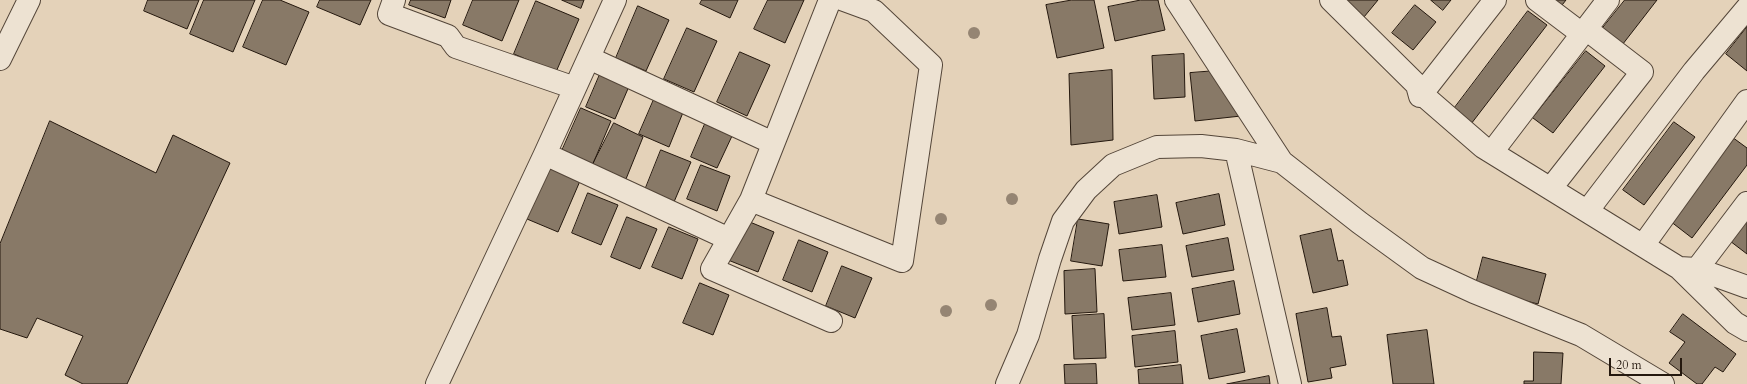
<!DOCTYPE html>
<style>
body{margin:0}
#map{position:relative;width:1747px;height:384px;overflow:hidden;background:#e4d2b9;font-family:Cardo,serif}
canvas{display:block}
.scale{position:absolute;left:1609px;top:358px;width:73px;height:18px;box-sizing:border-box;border:2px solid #24180e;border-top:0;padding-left:5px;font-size:12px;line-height:14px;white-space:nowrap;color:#24180e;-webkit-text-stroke:3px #ede2d2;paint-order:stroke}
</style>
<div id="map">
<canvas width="1747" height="384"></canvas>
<div class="scale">20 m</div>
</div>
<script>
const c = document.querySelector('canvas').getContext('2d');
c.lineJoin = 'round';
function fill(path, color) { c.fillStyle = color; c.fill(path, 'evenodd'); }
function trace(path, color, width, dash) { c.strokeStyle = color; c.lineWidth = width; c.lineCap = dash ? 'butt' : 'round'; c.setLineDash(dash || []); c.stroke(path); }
const building = new Path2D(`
 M148,0H199L187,29L144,11Z
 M204,0H255L233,52L190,34Z
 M263,0H280L309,12L286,65L243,47Z
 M320,0H371L360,25L317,7Z
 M411,0H451L445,18L409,5Z
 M473,0H519L502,41L463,25Z
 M562,0H584L581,8Z
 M702,0H738L730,18L700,4Z
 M768,0H804L785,43L754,29Z
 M1072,0H1094L1104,48L1057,58L1046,5Z
 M1141,0H1158L1165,30L1115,41L1108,7Z
 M1344,0H1378L1364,17Z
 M1431,0H1451L1443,10Z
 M1547,0H1566L1559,9Z
 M1625,0H1657L1619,49L1598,34Z
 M536,1L579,19L556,72L514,54Z
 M1415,5L1436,22L1413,50L1392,33Z
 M638,6L669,20L646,71L616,58Z
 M1528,11L1547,25L1471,124L1453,110Z
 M1747,27V71L1726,54Z
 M687,28L717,41L694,92L664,79Z
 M1586,51L1605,66L1553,133L1533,118Z
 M740,52L770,65L747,116L717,102Z
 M1184,54L1185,97L1154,99L1152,56Z
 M1112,70L1113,140L1071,145L1069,74Z
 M1215,71L1241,116L1195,121L1190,73Z
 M601,72L630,84L615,119L586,107Z
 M655,97L684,110L669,147L639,134Z
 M581,108L611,121L592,166L561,153Z
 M50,121L156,173L173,135L230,163L127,384H83L65,375L83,336L37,318L27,338L0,329V244Z
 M1674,122L1695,137L1644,205L1623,190Z
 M614,123L643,137L626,179L592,166Z
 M705,124L732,136L717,168L691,157Z
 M1732,137L1747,148V165L1692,238L1670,221Z
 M661,150L691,162L674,202L645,190Z
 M701,165L730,176L717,211L687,199Z
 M550,168L580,181L558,232L527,219Z
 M588,193L618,205L601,245L572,233Z
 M1219,194L1225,225L1183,234L1176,203Z
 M1157,195L1162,227L1119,234L1114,202Z
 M627,217L657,229L640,269L611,257Z
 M1078,219L1109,224L1102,266L1071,261Z
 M1747,219V254L1730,241Z
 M745,220L774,232L758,272L728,260Z
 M669,227L698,239L682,279L652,267Z
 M1331,229L1338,261L1343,260L1348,285L1313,293L1300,236Z
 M1228,238L1234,270L1192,277L1186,246Z
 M799,240L828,252L812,292L783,280Z
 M1162,245L1166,277L1123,281L1119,250Z
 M1483,257L1546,274L1538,304L1475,288Z
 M842,266L872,278L855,318L826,306Z
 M1095,269L1097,312L1065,314L1064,271Z
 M1234,281L1240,314L1198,322L1192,289Z
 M700,283L729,295L713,335L683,323Z
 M1171,293L1175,325L1132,330L1128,298Z
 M1327,308L1332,337L1341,336L1346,365L1330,368L1332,378L1308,382L1296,314Z
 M1104,314L1106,358L1074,359L1072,316Z
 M1683,314L1736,354L1723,372L1715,367L1702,384H1697L1669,363L1685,342L1670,332Z
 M1237,329L1245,372L1209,379L1201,336Z
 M1427,330L1434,384H1393L1387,335Z
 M1175,331L1178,362L1135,367L1132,336Z
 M1534,352L1563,353L1561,384H1524V381H1533Z
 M1096,364L1097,384H1065L1064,365Z
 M1181,365L1183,384H1139L1138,370Z
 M1269,376L1270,384H1227Z`);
fill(building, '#887967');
trace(building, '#24180e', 1);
const minor = new Path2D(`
 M394,0L389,14L448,36L456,47L575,88
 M1176,0L1282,162
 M1331,0L1417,85L1420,96L1423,95L1483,147L1679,268L1697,269L1747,287
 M1537,0L1582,34
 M589,58L773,143
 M0,59L29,0
 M1420,96L1495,0
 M1236,150L1290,384
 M1492,152L1608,0
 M545,154L729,239
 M1551,188L1642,72L1586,29
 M751,200L830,0
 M1588,210L1694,71L1747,8
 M1644,244L1747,101
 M1679,268L1735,323L1747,330
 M1697,269L1747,203
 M831,321L712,269L751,200L902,261L931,65L874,11L844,0
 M437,384L545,154L615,0
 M1007,384L1028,335L1050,259L1063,221L1086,190L1113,165L1157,147L1201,146L1236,150L1282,162L1360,223L1422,268L1474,292L1581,335L1663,384`);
trace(minor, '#544639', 24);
trace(minor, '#ede2d2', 22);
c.fillStyle = '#958573';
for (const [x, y] of [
 [974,33],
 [1012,199],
 [941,219],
 [991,305],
 [946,311]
]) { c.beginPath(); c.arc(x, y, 6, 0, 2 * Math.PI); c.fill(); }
</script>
